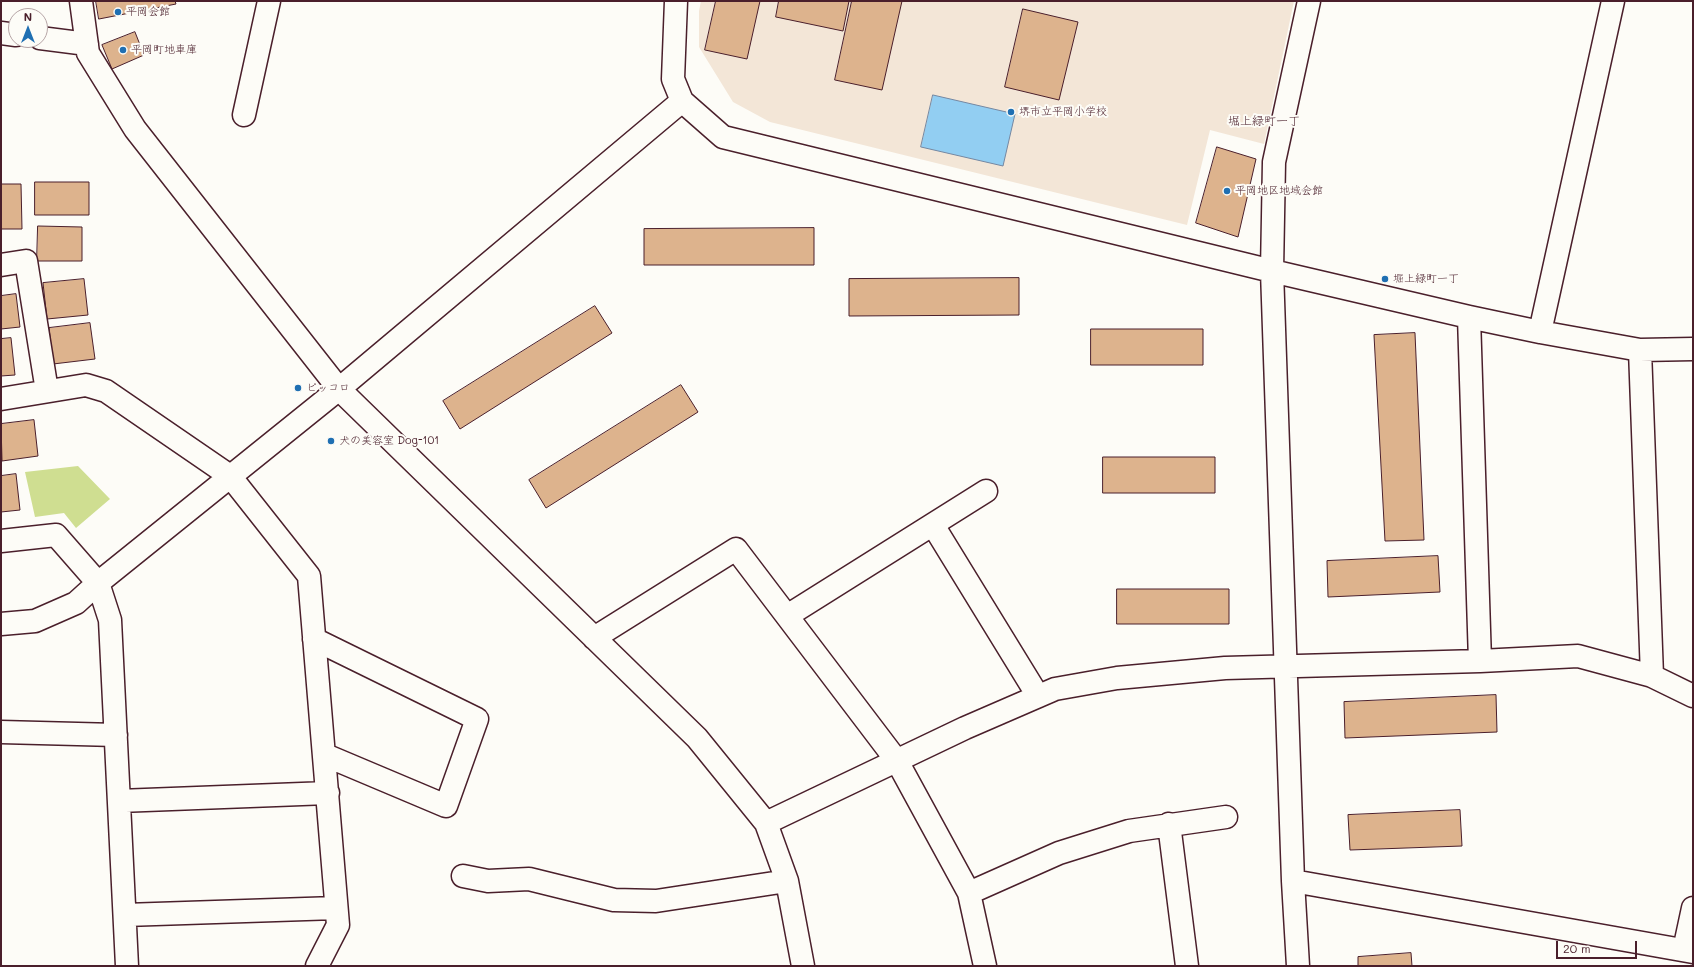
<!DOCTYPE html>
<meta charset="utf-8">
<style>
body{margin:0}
#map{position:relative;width:1694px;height:967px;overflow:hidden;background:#fdfcf7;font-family:Mali,sans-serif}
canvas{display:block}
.frame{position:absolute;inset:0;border:2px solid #4a1f2b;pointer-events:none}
.north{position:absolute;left:8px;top:8px;width:40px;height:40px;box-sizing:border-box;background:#fdfcf7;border:1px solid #b5a4a5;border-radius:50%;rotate:0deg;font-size:11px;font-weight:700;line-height:16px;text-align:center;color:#4a1f2b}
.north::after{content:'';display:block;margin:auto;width:14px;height:18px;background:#1f6fb2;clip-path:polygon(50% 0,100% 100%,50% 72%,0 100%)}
.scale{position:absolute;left:1556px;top:941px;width:81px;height:18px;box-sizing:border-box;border:2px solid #4a1f2b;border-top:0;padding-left:5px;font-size:12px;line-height:14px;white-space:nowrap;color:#4a1f2b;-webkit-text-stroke:3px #fdfcf7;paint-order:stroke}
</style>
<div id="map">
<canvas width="1694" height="967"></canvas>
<div class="frame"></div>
<div class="north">N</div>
<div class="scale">20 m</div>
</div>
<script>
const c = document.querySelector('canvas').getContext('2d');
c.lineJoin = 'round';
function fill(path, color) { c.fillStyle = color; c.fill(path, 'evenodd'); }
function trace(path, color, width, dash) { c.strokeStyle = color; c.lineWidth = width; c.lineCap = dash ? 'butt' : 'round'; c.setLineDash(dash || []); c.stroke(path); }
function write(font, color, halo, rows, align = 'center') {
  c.font = font + ' Mali,"Klee One",sans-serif'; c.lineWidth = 4; c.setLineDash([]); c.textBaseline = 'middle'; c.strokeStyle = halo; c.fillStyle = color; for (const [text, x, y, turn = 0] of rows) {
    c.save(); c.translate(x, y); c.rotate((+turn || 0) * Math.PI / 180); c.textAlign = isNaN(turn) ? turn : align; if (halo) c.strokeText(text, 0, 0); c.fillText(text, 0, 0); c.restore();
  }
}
fill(new Path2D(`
 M701,1H1294L1264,144L1210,130L1187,225L770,122L733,102L699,47V11Z`), '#f3e6d7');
fill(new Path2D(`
 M78,466L110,499L76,528L64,513L35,517L25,472Z`), '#cfde91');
const water = new Path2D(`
 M933,95L1015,114L1003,166L921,147Z`);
fill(water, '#92cef2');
trace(water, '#7588a2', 1);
const building = new Path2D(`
 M96,1H175L176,4L99,19Z
 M716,1H760L747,59L705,50Z
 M779,1H849L843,31L776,17Z
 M852,1H902L882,90L835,80Z
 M1023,9L1078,22L1059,100L1005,87Z
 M135,32L144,55L112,69L102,45Z
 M1217,147L1256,159L1238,237L1196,223Z
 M35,182H89V215H35Z
 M1,184H21L22,229H1Z
 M38,226L82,227V261H37Z
 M814,228V265H644V229Z
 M1019,278V315L849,316V279Z
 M84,279L88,315L47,319L43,283Z
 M16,294L20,327L1,329V296Z
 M595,306L612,333L460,429L443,401Z
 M90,323L95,359L53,364L49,328Z
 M1091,329H1203V365H1091Z
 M1415,333L1424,540L1385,541L1374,335Z
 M11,338L15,375L1,376V339Z
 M681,385L698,412L546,508L529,480Z
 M34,420L38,456L2,461L1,424Z
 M1103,457H1215V493H1103Z
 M16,474L20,510L1,512V476Z
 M1438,556L1440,592L1328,597L1327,561Z
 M1117,589H1229V624H1117Z
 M1496,695L1497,732L1345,738L1344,702Z
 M1460,810L1462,846L1350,850L1348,815Z
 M1411,953L1412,966H1358V957Z`);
fill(building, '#ddb38d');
trace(building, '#4a1f2b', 1);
const minor = new Path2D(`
 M81,1L88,53L135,129L339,389L697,738L766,823L787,881L803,966
 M676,1L673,79L682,101L723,137L1272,271L1469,317L1540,332L1640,350L1693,349
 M1,33L16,35
 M40,38L87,44
 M244,115L269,1
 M1,265L26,261L47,391
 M1469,317L1480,661
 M1540,332L1613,1
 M1640,350L1652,676
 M1,399L86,385L106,391L230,476L309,576L338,925L317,966
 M933,525L1038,696
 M1,541L56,535L98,583L110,620L127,966
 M787,616L986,491
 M1,624L35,621L76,603L98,583L339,389L682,101
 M594,638L736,549L897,761L969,893L985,966
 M314,639L477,719L446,806L325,755
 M1,732L116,735
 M119,801L328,793
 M766,823L965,728L1055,689L1117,678L1225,668L1480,661L1578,656L1652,676L1693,696
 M1169,824L1187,966
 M463,876L488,881L529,879L614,900L656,901L787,881
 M1293,881L1693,952
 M969,893L1059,853L1129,831L1226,817
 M125,915L336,908
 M1684,950L1693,908
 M1298,966L1293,881L1272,271L1274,162L1309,1`);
trace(minor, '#4a1f2b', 25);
trace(minor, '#fdfcf7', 22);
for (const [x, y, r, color] of [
 [118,12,4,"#1f6fb2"],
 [123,50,4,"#1f6fb2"],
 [1011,112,4,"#1f6fb2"],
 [1227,191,4,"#1f6fb2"],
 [1385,279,4,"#1f6fb2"],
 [298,388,4,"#1f6fb2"],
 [331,441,4,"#1f6fb2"]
]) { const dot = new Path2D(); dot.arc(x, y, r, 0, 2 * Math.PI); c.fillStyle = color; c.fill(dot); trace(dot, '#fdfcf7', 1.5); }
write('11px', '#4a1f2b', '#fdfcf7', [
 ["平岡会館",126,12],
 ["平岡町地車庫",131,50],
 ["堺市立平岡小学校",1019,112],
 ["平岡地区地域会館",1235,191],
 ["堀上緑町一丁",1393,279],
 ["ピッコロ",306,388],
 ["犬の美容室 Dog-101",339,441]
], 'left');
write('12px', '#4a1f2b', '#fdfcf7', [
 ["堀上緑町一丁",1264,121]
]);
</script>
